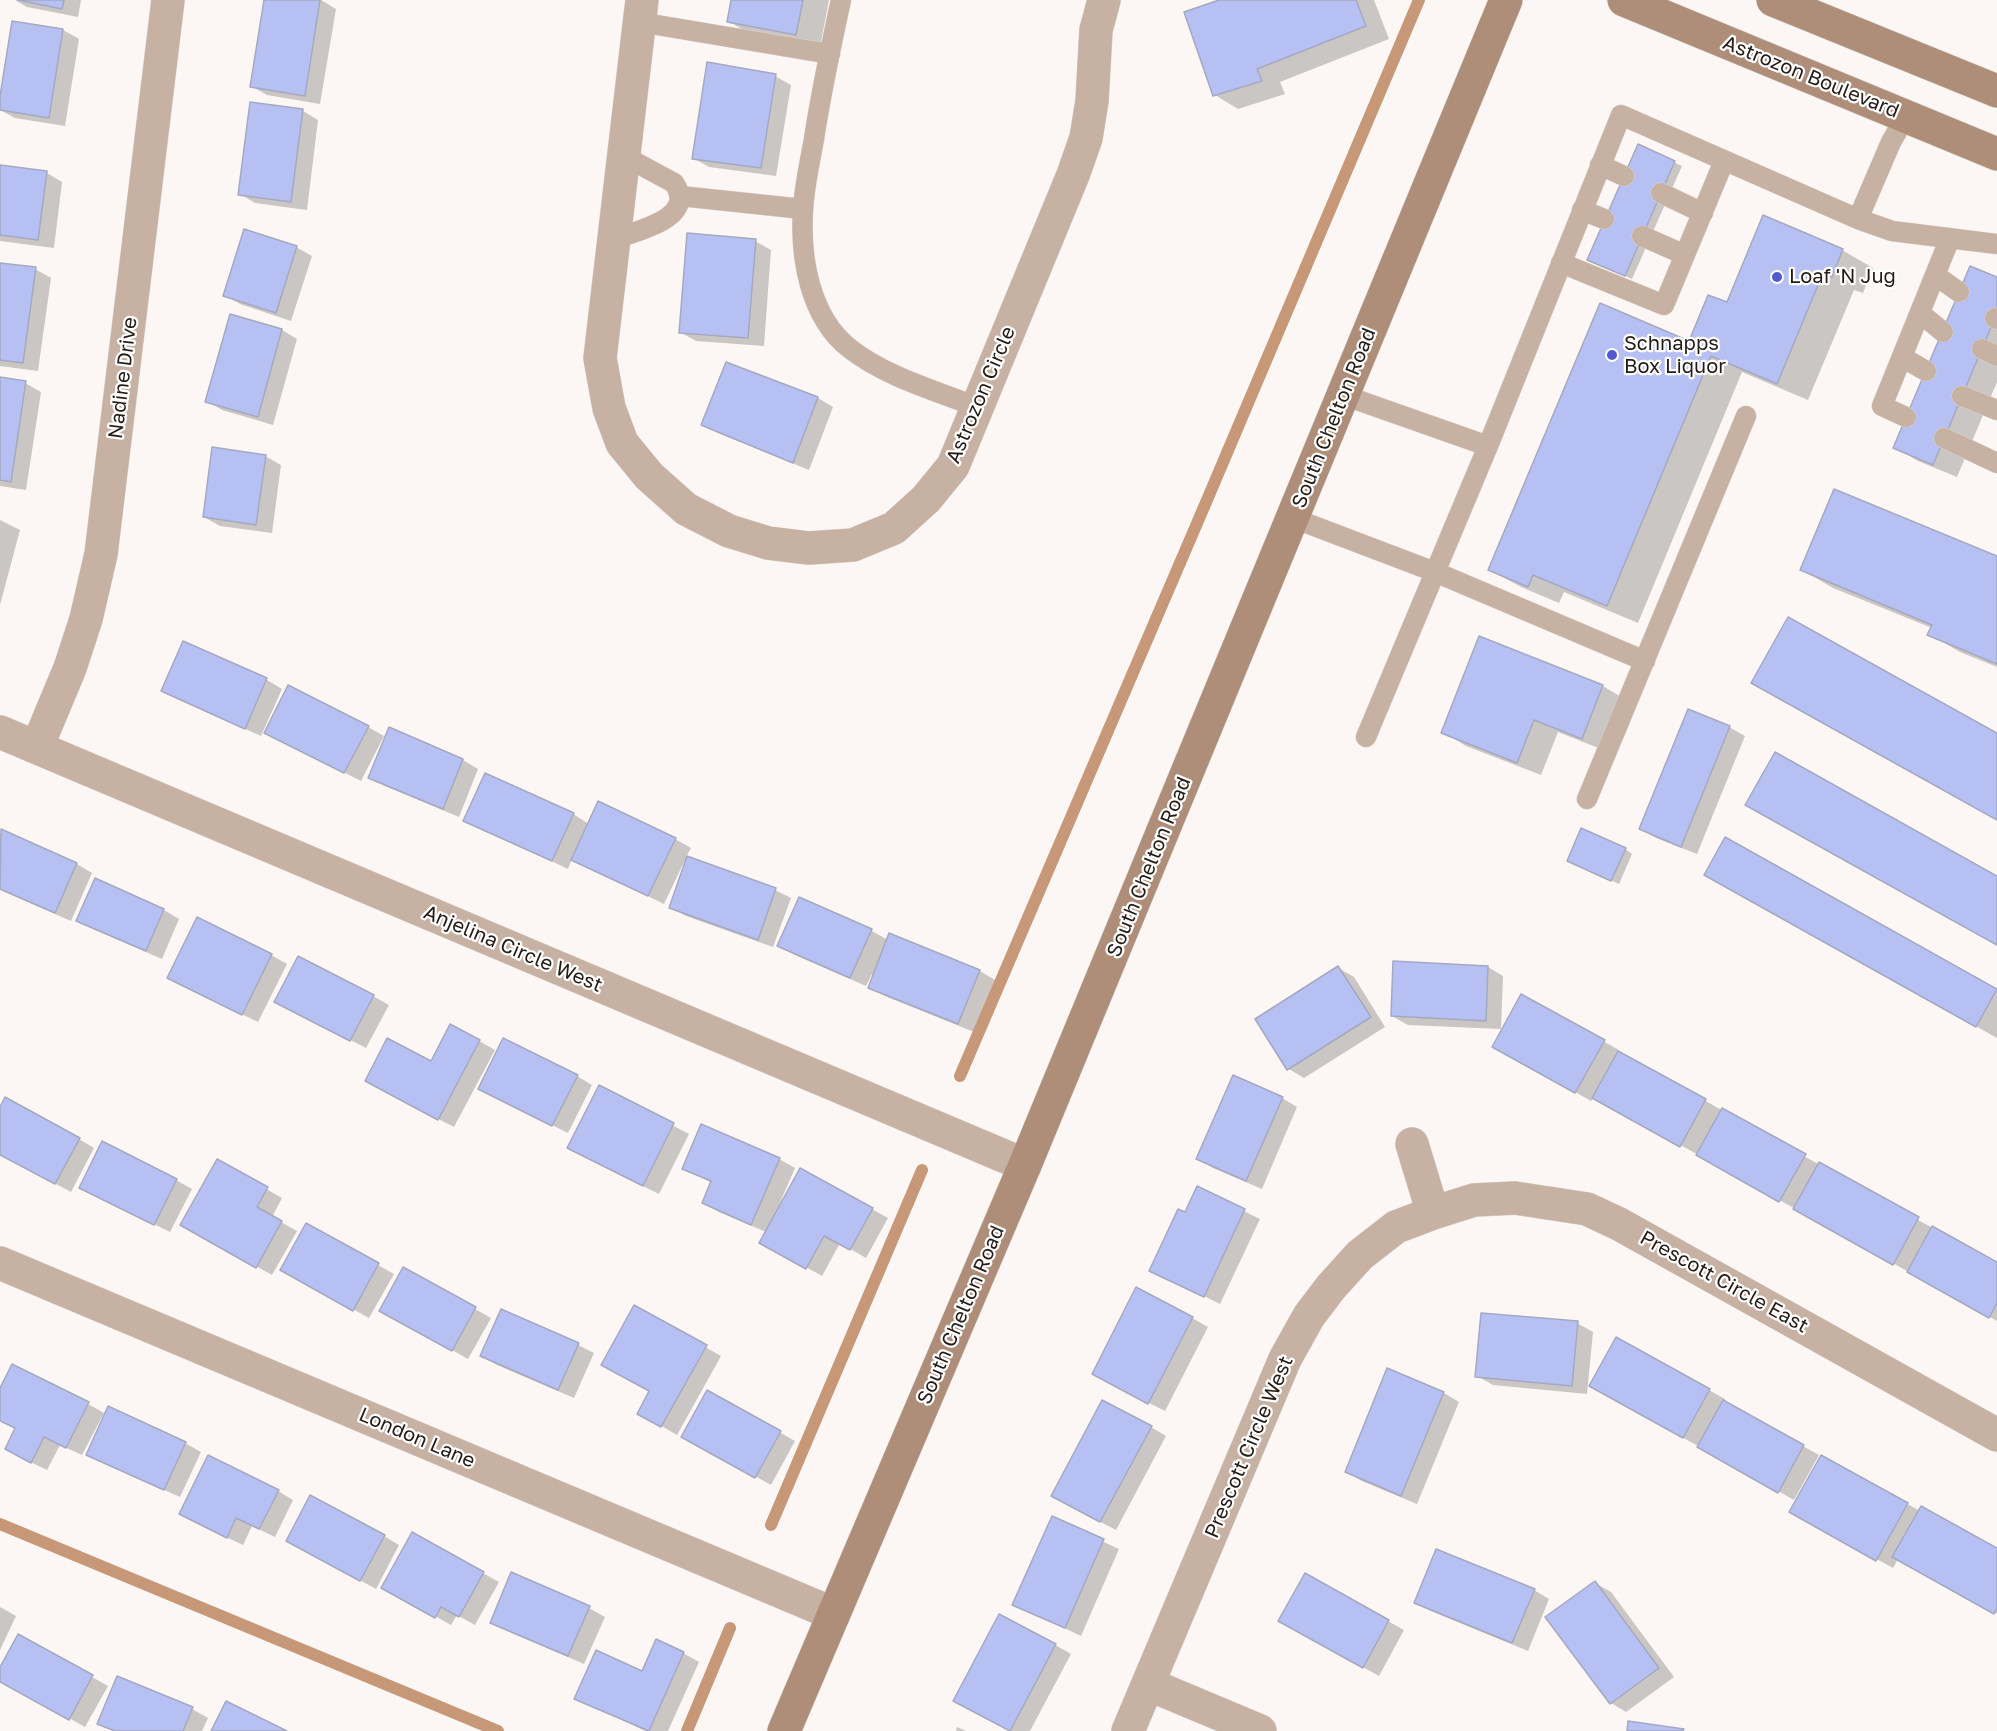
<!DOCTYPE html>
<style>
body{margin:0}
canvas{display:block;background:#fcf7f4}
</style>
<canvas width="1997" height="1731"></canvas>
<script>
const c = document.querySelector('canvas').getContext('2d');
c.lineJoin = 'round';
function fill(path, color) { c.fillStyle = color; c.fill(path, 'evenodd'); }
function trace(path, color, width, dash) { c.strokeStyle = color; c.lineWidth = width; c.lineCap = dash ? 'butt' : 'round'; c.setLineDash(dash || []); c.stroke(path); }
function write(font, color, halo, rows, align = 'center') {
  c.font = font + ' "Golos Text",sans-serif'; c.lineWidth = 4.5; c.setLineDash([]); c.textBaseline = 'middle'; c.strokeStyle = halo; c.fillStyle = color; for (const [text, x, y, turn = 0] of rows) {
    c.save(); c.translate(x, y); c.rotate((+turn || 0) * Math.PI / 180); c.textAlign = isNaN(turn) ? turn : align; if (halo) c.strokeText(text, 0, 0); c.fillText(text, 0, 0); c.restore();
  }
}
fill(new Path2D(`
 M15,0H81L78,17L27,7Z
 M265,0H321L336,9L320,104L267,95L251,86Z
 M732,0H829L820,47L752,35L728,21Z
 M1223,0H1374L1389,39L1280,82L1285,94L1238,109L1215,95Z
 M13,22L63,30L79,39L65,126L15,118L0,110Z
 M775,76L791,85L776,176L709,167L693,158Z
 M303,111L318,120L307,210L255,203L240,194Z
 M1639,146L1682,166L1632,279L1596,263Z
 M0,167L47,173L62,182L54,248L0,241Z
 M755,241L771,250L764,346L696,341L680,332Z
 M296,247L312,256L291,321L240,304L225,295Z
 M1842,250L1873,268L1863,293L1854,290L1808,400L1742,372L1638,623L1564,592L1559,603L1521,587L1490,570L1690,343L1728,304Z
 M0,264L35,269L51,278L38,371L0,366Z
 M1997,279V382L1957,477L1918,461L1895,447Z
 M231,316L282,330L297,339L273,425L222,410L207,401Z
 M727,363L818,398L833,407L809,470L718,433L703,425Z
 M0,379L25,383L41,392L26,490L0,486Z
 M265,456L281,465L272,533L220,526L204,517Z
 M0,520L20,530L0,605Z
 M1997,558V667L1960,652L1929,634L1932,628L1833,588L1802,570Z
 M1480,638L1603,686L1626,700L1606,751L1558,732L1541,775L1466,746L1443,732Z
 M184,643L267,680L282,689L261,736L178,699L163,690Z
 M368,727L384,736L361,781L282,741Z
 M1729,727L1745,736L1697,854L1656,838L1641,829Z
 M390,729L463,760L478,769L459,817L385,786L370,777Z
 M573,814L589,824L675,839L691,848L686,857L775,890L791,898L773,947L686,916L670,907L686,863L684,862L664,904L572,859L568,869L465,820Z
 M2,831L77,864L92,873L71,921L0,890V836Z
 M1726,839L1997,991V1038L1729,888Z
 M1625,849L1632,854L1619,884L1576,864Z
 M96,880L164,910L179,919L162,959L93,929L78,920Z
 M800,899L872,931L888,940L890,935L980,971L995,980L974,1032L885,996L869,987L874,975L872,974L866,986L795,955L779,946Z
 M271,955L287,964L258,1022L184,986Z
 M1488,967L1503,976L1501,1029L1408,1025L1392,1016Z
 M1338,968L1354,977L1385,1027L1304,1078L1289,1069Z
 M373,996L389,1005L366,1048L292,1010Z
 M1522,996L1619,1050L1618,1052L1997,1264V1321L1594,1097L1591,1101L1494,1046Z
 M479,1041L495,1050L454,1127L382,1090L432,1063Z
 M577,1076L592,1085L568,1133L495,1097Z
 M600,1087L689,1134L659,1194L584,1157Z
 M1282,1098L1297,1107L1262,1189L1213,1168L1198,1159Z
 M0,1110L79,1139L94,1148L71,1192L0,1154Z
 M779,1159L795,1168L779,1205L781,1206L801,1170L888,1218L866,1258L840,1243L822,1276L761,1242L766,1232L719,1212L704,1203L712,1183L684,1168Z
 M217,1161L282,1198L272,1217L297,1231L272,1275L182,1225Z
 M176,1180L192,1189L170,1232L97,1196Z
 M1197,1188L1260,1219L1220,1304L1151,1270L1185,1214Z
 M307,1225L394,1274L369,1318L282,1270Z
 M404,1269L491,1318L468,1359L381,1310Z
 M635,1307L721,1356L677,1435L639,1413L651,1391Z
 M1192,1318L1208,1327L1165,1411L1109,1383Z
 M1577,1323L1593,1332L1587,1394L1493,1385L1477,1376Z
 M1617,1339L1725,1399L1723,1402L1819,1455L1794,1500L1591,1386Z
 M578,1345L594,1353L574,1398L497,1365L482,1356Z
 M1388,1370L1444,1393L1459,1402L1417,1504L1362,1481L1346,1472Z
 M0,1391L88,1404L104,1413L82,1455L60,1445L47,1470L22,1458L16,1428L0,1420Z
 M708,1392L795,1441L771,1485L683,1436Z
 M1151,1427L1166,1436L1116,1530L1068,1505Z
 M185,1443L201,1452L180,1497L104,1463Z
 M1822,1457L1920,1511L1997,1549V1614L1898,1559L1893,1568L1791,1512Z
 M278,1491L293,1500L275,1537L252,1526L243,1545L196,1523Z
 M1052,1518L1119,1549L1081,1636L1014,1604Z
 M412,1534L499,1582L475,1625L457,1615L451,1625L383,1587Z
 M384,1536L399,1545L376,1589L303,1549Z
 M1305,1575L1404,1630L1379,1676L1280,1621Z
 M1595,1583L1611,1592L1674,1677L1626,1712L1611,1703Z
 M1534,1590L1549,1599L1528,1651L1431,1611L1416,1602Z
 M0,1607L16,1616L0,1650Z
 M589,1608L605,1617L584,1664L507,1631L492,1622Z
 M19,1636L108,1686L85,1727L0,1680V1670Z
 M1055,1645L1071,1654L1030,1731H1011L970,1710Z
 M683,1653L699,1662L668,1731H645L576,1698L643,1673Z
 M192,1709L208,1718L202,1731H113L99,1723Z
 M957,1727L966,1731H956Z`), '#0003');
trace(new Path2D(`
 M960,1076L1207,500L1419,0
 M0,1524L498,1731
 M771,1525L922,1170
 M687,1731L730,1628`), '#c79878', 12);
const building = new Path2D(`
 M18,0H64L62,9Z
 M264,0H320L305,96L250,87Z
 M731,0H803L796,35L727,22Z
 M1219,0H1356L1366,26L1257,69L1262,81L1213,96L1184,12Z
 M12,21L63,29L49,118L0,110V96Z
 M707,62L776,74L761,168L692,159Z
 M250,102L303,109L291,202L238,195Z
 M1638,144L1675,161L1625,276L1587,260Z
 M0,165L47,171L38,240L0,235Z
 M1763,215L1843,249L1832,277L1823,273L1777,384L1711,356L1607,606L1533,575L1528,587L1488,570L1600,303L1689,341L1708,295L1727,302Z
 M244,229L297,246L276,313L223,296Z
 M687,233L756,239L748,338L679,333Z
 M0,263L36,267L23,363L0,360Z
 M1970,266L1997,277V313L1933,465L1893,448Z
 M230,314L282,329L258,417L205,402Z
 M726,362L818,397L793,463L701,425Z
 M0,377L26,381L11,482L0,480Z
 M212,447L266,455L256,525L203,517Z
 M1834,489L1997,556V664L1927,635L1932,625L1800,570Z
 M1788,617L1997,733V820L1751,683Z
 M1479,636L1603,685L1582,739L1534,720L1517,763L1441,733Z
 M183,641L267,678L245,729L161,691Z
 M288,685L369,726L344,773L264,733Z
 M1688,709L1730,726L1681,847L1639,829Z
 M389,727L463,759L443,809L368,778Z
 M1775,752L1997,876V945L1745,805Z
 M485,773L574,813L552,861L463,821Z
 M598,801L676,838L648,896L571,860Z
 M1581,828L1626,848L1611,881L1567,861Z
 M1,829L77,863L55,913L0,889Z
 M1725,837L1997,989L1976,1027L1704,875Z
 M687,856L776,888L758,940L669,908Z
 M95,878L164,909L146,951L76,921Z
 M799,897L872,929L850,978L777,946Z
 M197,917L272,954L242,1015L167,978Z
 M889,933L980,970L958,1024L868,988Z
 M298,956L374,995L350,1041L274,1002Z
 M1393,961L1488,966L1486,1021L1391,1016Z
 M1338,966L1371,1017L1287,1070L1255,1019Z
 M1521,994L1605,1040L1575,1093L1492,1047Z
 M450,1024L480,1040L438,1120L365,1081L387,1038L431,1061Z
 M503,1038L578,1075L552,1126L478,1089Z
 M1618,1051L1706,1099L1680,1147L1592,1098Z
 M1233,1075L1283,1097L1246,1181L1196,1159Z
 M599,1085L674,1123L643,1186L567,1148Z
 M5,1097L80,1138L55,1184L0,1155V1107Z
 M1722,1108L1806,1154L1779,1202L1696,1155Z
 M701,1124L780,1158L751,1225L702,1203L711,1181L682,1169Z
 M102,1141L177,1179L154,1225L79,1188Z
 M217,1159L268,1187L257,1207L282,1221L256,1268L180,1225Z
 M1819,1162L1919,1217L1893,1265L1793,1209Z
 M800,1168L873,1208L850,1250L824,1236L806,1269L759,1243Z
 M1197,1186L1245,1209L1204,1297L1149,1271L1178,1209L1185,1212Z
 M306,1223L379,1263L353,1311L280,1270Z
 M1932,1226L1997,1262V1303L1989,1318L1907,1272Z
 M403,1267L476,1307L452,1351L379,1311Z
 M1136,1287L1193,1317L1148,1404L1092,1374Z
 M634,1305L707,1345L661,1427L637,1414L649,1391L601,1365Z
 M501,1309L579,1343L558,1390L480,1356Z
 M1481,1313L1578,1321L1572,1386L1475,1377Z
 M1616,1337L1710,1389L1683,1438L1589,1386Z
 M12,1364L89,1402L66,1448L44,1437L31,1463L5,1449L15,1428L0,1421V1388Z
 M1387,1368L1444,1392L1401,1496L1345,1472Z
 M707,1390L781,1431L755,1478L681,1437Z
 M1102,1400L1152,1426L1100,1522L1051,1496Z
 M1723,1400L1804,1445L1778,1493L1697,1447Z
 M108,1406L186,1442L164,1490L86,1455Z
 M208,1455L279,1490L259,1529L236,1518L227,1538L179,1514Z
 M1821,1455L1908,1503L1876,1561L1789,1512Z
 M310,1495L385,1535L360,1581L286,1541Z
 M1921,1506L1997,1548V1608L1994,1614L1892,1557Z
 M1052,1516L1104,1539L1065,1628L1012,1605Z
 M412,1532L484,1572L459,1617L441,1607L435,1618L381,1588Z
 M1436,1549L1535,1589L1512,1643L1414,1603Z
 M511,1572L590,1606L568,1656L490,1623Z
 M1305,1573L1389,1620L1363,1668L1278,1621Z
 M1595,1581L1659,1668L1610,1704L1545,1617Z
 M999,1614L1056,1644L1010,1731L953,1701Z
 M18,1634L93,1675L69,1720L0,1682V1667Z
 M656,1639L684,1652L649,1731L574,1699L596,1650L642,1671Z
 M117,1676L193,1707L183,1731H115L97,1724Z
 M226,1701L287,1731H211Z
 M1628,1721L1684,1729L1683,1731H1627Z`);
fill(building, '#b7c0f3');
trace(building, '#a4a9c1', 1.5);
const service = new Path2D(`
 M841,0C831,46 821,92 814,139C810,162 804,187 803,211C800,258 810,317 849,348C886,377 934,390 977,407
 M639,22L830,54
 M1600,165L1624,176
 M1661,193L1703,213
 M680,196L803,209
 M1582,210L1604,219
 M1858,219L1892,231L1997,244
 M1642,236L1685,255
 M614,239C637,231 698,218 674,183L624,156
 M1561,263L1664,305L1724,161
 M1935,275L1959,292
 M1920,313L1943,332
 M1995,318L1997,319
 M1982,349L1997,356
 M1902,357L1926,371
 M1343,395L1488,446L1621,115L1858,219L1891,142L1906,116
 M1962,396L1997,410
 M1906,417L1882,406L1950,238
 M1944,438L1997,463
 M1293,518L1435,572L1645,661
 M1366,737L1488,446
 M1587,799L1746,416`);
const minor = new Path2D(`
 M642,0L600,358L609,408L622,443L649,476L686,509L729,531L768,543L809,548L853,545L894,528L926,499L953,466L1073,175L1086,138L1092,101L1096,30L1104,0
 M0,732L1025,1165
 M37,747L70,668L86,619L101,554L168,0
 M1412,1144L1433,1213
 M0,1263L834,1614
 M1148,1684L1260,1731
 M1128,1731L1285,1359L1309,1316L1331,1287L1360,1255L1396,1227L1433,1213L1474,1200L1515,1198L1587,1209L1619,1224L1997,1435`);
const secondary = new Path2D(`
 M1624,0L1997,154
 M1773,0L1997,91
 M784,1731L1025,1165L1506,0`);
trace(service, '#d9d4d0', 21);
trace(minor, '#d9d4d0', 34);
trace(secondary, '#d9d4d0', 34);
trace(service, '#c7b1a2', 20);
trace(minor, '#c7b1a2', 33);
trace(secondary, '#ae8e79', 33);
for (const [x, y, r, color] of [
 [1777,277,6,"#5359cf"],
 [1612,355,6,"#5359cf"]
]) { const dot = new Path2D(); dot.arc(x, y, r, 0, 2 * Math.PI); c.fillStyle = color; c.fill(dot); trace(dot, '#fff', 2); }
write('20px', '#241c16', '#fff', [
 ["Astrozon Boulevard",1811,77,22],
 ["Nadine Drive",123,378,-83],
 ["Astrozon Circle",981,395,-67],
 ["South Chelton Road",1334,418,-68],
 ["South Chelton Road",1149,867,-68],
 ["Anjelina Circle West",513,949,23],
 ["Prescott Circle East",1724,1282,29],
 ["South Chelton Road",961,1315,-67],
 ["London Lane",417,1438,23],
 ["Prescott Circle West",1249,1447,-67]
]);
write('20px', '#241c16', '#fff', [
 ["Loaf 'N Jug",1789,277],
 ["Schnapps",1624,344],
 ["Box Liquor",1624,367]
], 'left');
</script>
